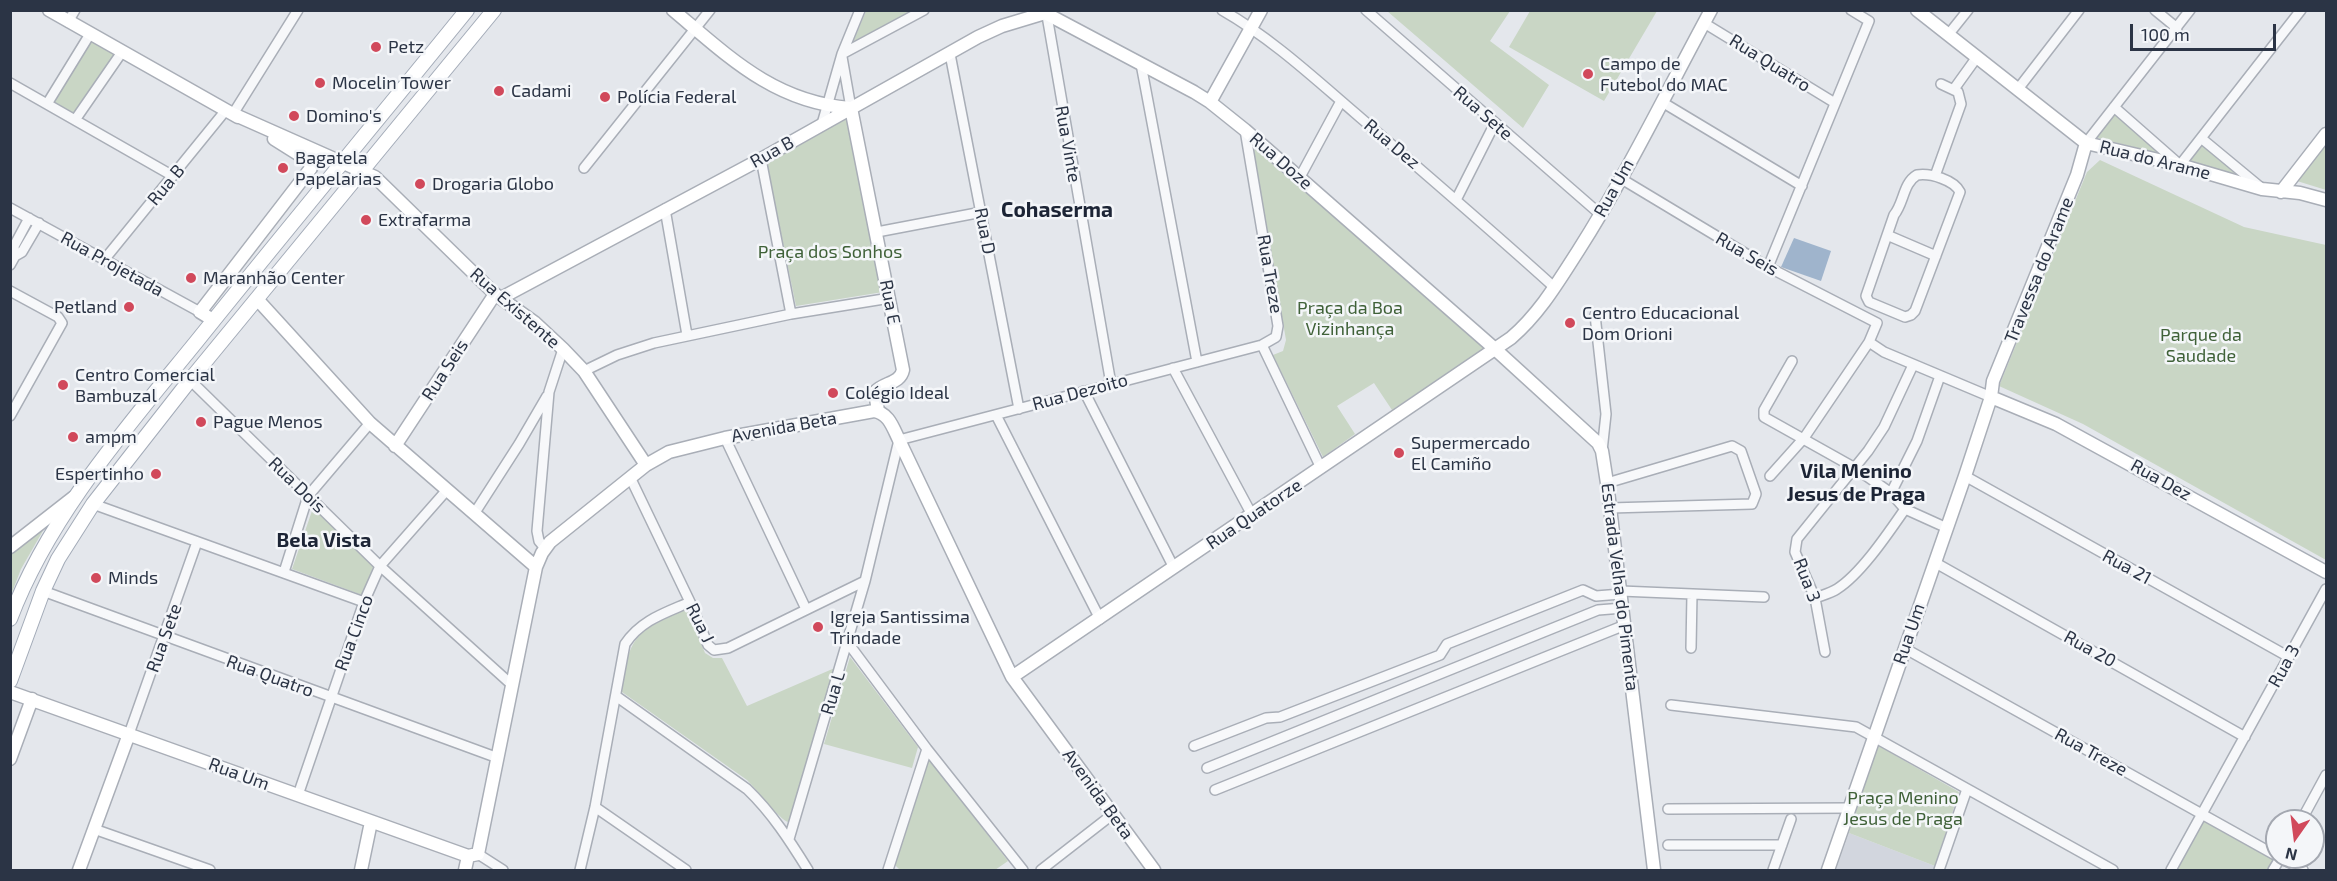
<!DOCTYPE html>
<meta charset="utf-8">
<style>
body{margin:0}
#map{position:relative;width:2337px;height:881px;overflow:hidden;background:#e4e7ec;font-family:"Exo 2",sans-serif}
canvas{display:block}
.frame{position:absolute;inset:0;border:12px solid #2b3445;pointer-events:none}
.north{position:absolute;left:2265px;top:809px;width:60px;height:60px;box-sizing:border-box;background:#f4f6f9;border:2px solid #a4a8b1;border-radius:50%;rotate:194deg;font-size:16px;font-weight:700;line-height:24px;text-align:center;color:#2b3445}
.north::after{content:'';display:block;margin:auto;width:21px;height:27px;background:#d1495b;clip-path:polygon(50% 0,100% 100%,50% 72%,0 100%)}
.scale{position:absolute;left:2130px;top:24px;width:146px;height:27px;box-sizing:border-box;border:3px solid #2b3445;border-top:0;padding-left:8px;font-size:18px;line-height:21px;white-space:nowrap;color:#2b3445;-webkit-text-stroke:4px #f4f6f9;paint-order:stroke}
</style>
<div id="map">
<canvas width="2337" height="881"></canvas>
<div class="frame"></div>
<div class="north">N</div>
<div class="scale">100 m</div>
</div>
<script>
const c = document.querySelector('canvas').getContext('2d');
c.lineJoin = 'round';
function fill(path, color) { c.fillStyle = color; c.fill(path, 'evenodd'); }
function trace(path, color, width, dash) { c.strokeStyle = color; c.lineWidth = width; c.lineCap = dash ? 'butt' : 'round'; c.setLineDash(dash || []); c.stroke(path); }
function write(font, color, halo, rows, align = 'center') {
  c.font = font + ' "Exo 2",sans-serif'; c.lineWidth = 5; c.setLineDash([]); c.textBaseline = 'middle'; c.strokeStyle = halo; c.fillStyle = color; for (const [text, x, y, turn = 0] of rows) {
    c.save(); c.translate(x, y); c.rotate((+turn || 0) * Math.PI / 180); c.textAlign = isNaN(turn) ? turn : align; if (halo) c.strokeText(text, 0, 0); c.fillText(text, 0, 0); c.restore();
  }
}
fill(new Path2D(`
 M1849,833L1935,866L1933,870H1836Z`), '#d2d6de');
fill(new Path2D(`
 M866,11V10L912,11L853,42Z
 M1387,11H1510L1490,41L1549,85L1523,128Z
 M1530,11V10L1657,11L1604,101L1509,47Z
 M91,39L118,53L73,114L51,103Z
 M2115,111L2162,154L2094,137Z
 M847,117L883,292L796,306L766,160Z
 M2204,144L2246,177L2189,161Z
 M2326,145V190L2297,181Z
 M1253,147L1487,347L1392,410L1374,383L1337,406L1355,434L1323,457L1273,355L1283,351L1286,340Z
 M2100,160L2244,227L2326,245V560L2083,424L1999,386L2087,172Z
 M313,508L374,565L362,595L292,569Z
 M44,529L21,569L11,595V554Z
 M687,609L705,653L713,658H722L747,706L837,667L790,820L788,822C780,820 756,789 747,780L622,692C629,635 635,632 687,609Z
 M850,657L918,747L912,768L824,744Z
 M1877,745L1959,792L1935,866L1849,833Z
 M929,759L1008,861L995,870H900L895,865Z
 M2202,814L2277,856L2273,870H2171Z`), '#c9d6c5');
fill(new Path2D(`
 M1794,238L1831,251L1821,281L1781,267Z`), '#9fb4cc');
const street = new Path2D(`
 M1046,10L1111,384
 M1222,10C1271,38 1313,77 1355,113C1422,171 1489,228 1554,287
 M1366,10L1601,215
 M2155,10L2177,28
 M68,22L75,10
 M1704,23L1835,103
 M1948,35L1968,10
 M842,54L924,10
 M950,54L1019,409
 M842,57L851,108
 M1141,64L1197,362
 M10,83L173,176
 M1954,89L1977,57
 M2018,89L2079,10
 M1662,102L1802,186
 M47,104L90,34
 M2114,107L2180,165L2301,10
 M233,114L298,10
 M75,120L122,52
 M822,124L842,54L860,10
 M2201,138L2259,186
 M2086,143L2190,10
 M761,159L791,314
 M584,168L710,10
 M1917,175C1931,173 1954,180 1960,192L1915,311L1911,315L1905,317L1869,302L1866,296L1894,215C1904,203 1903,183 1917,175Z
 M1935,176L1961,104L1958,92L1941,84
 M1300,177L1341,101
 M1620,178L1768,267L1877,323L1869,342L1804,438L1770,476
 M1456,200L1495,123
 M10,208L200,312
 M665,209L687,335
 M877,232L982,212
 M1887,235L1936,256
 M15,256L14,246L29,218
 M104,260L226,110
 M10,265L15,256L22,252L39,223
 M1768,267L1869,21L1851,10
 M10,291L58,317L62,323L10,416
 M1595,315L1606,414L1602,451
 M1869,342L1884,352L1991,397
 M1262,345L1321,468
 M1792,361L1764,410V417L1855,468L1891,493L1905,509L1947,528
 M1173,368L1252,515
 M584,371L617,355L654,343L791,314L890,298
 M190,380L380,566L512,685
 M1084,391L1174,568
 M996,415L1100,619
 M725,438L806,609
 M1965,476L2289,657
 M630,477L690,602L708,645L714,650L728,648L865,581
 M1607,483L1732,446L1741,451L1756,494L1752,504L1610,508
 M1891,493L1917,441L1940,376
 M93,504L364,602
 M474,514L519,444L547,396
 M545,548L539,541L537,531L549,392L563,349
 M1934,562L2245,737
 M284,572L308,496L370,423
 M43,591L498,758
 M1621,591L1764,597
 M1815,598C1823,595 1831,593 1837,589C1861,574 1889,532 1905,509
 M848,643L927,749L1023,870
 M1691,648L1692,594
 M1904,648L2277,856
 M1825,652L1815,598L1795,552L1797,539L1868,451L1884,427L1913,365
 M616,696L747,789C772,813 790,841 808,870
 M1671,705L1856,727L2113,870
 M129,734L197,542
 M1194,746L1266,718L1280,717L1440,655L1447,644L1583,590L1596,596L1621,594
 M1207,768L1598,610L1623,608
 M1215,790L1625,625
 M298,795L364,602L380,566L446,491
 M595,807L686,870
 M1668,809L1849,808
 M2301,821L2326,775
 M94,829L210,870
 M789,839L865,581L899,440L1262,345L1276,337L1278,326L1245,130
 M1668,845H1782
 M478,854L503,870
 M2279,857L2303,870
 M580,870L595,807L625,644C641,620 665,613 690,602
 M888,870L927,749
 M1041,870L1113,814
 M1773,870L1791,819
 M1939,870L1967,789
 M2171,870L2326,589
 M2273,870L2281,857`);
const secondary = new Path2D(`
 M49,10L238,117
 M673,10C729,57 774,102 850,108
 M1917,10L2086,143L2180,165L2262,189L2300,193L2326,200
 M1210,102L1261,10
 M851,108L903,370C900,384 884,382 875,392L878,411
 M233,114L375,177L495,294L534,322L563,349L584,371L646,465
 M2281,192L2326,134
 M501,298L761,159L978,37L1002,26L1045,13L1194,92L1210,102L1245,130L1495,349L1598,443L1602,451L1607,483L1654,870
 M257,299L370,423L536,567
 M213,320L200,312L311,168L309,161L274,139
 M1991,397L2056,424L2326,572
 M395,446L495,294
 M10,547L74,497
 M1012,677L1511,338C1540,313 1558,282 1578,251C1627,174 1667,91 1711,10
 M10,692L468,856
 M10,759L32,699
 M468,856L478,854L536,567L542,553L550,542L646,465L669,452L725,438L874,411C889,413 893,428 899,440L1012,677L1154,870
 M79,870L129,734
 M361,870L371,822
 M465,870L468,856
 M1828,870L1965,476L1991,397L1993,381L2077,175L2086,143`);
const primary = new Path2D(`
 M10,619C49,515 128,426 197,341C286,230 377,121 467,10
 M10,681L43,591L58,559L93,504L190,380L494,10`);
trace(street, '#a9aeb7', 12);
trace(secondary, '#a9aeb7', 15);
trace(primary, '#a3abb8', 16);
trace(street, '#f7f8fa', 9);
trace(secondary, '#fff', 12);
trace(primary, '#fff', 14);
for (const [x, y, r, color] of [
 [376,47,6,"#d1495b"],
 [1588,74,6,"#d1495b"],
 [320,83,6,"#d1495b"],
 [499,91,6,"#d1495b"],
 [605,97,6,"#d1495b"],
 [294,116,6,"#d1495b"],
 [283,168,6,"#d1495b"],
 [420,184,6,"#d1495b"],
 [366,220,6,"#d1495b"],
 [191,278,6,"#d1495b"],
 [129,307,6,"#d1495b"],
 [1570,323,6,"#d1495b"],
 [63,385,6,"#d1495b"],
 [833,393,6,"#d1495b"],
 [201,422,6,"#d1495b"],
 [73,437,6,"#d1495b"],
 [1399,453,6,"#d1495b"],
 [156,474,6,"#d1495b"],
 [96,578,6,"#d1495b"],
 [818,627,6,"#d1495b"]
]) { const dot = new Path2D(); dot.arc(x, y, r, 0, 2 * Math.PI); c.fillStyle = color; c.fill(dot); trace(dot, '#f4f6f9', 2); }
write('18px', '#2b3445', '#f4f6f9', [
 ["Petz",388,47],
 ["Campo de",1600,64],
 ["Futebol do MAC",1600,85],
 ["Mocelin Tower",332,83],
 ["Cadami",511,91],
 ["Polícia Federal",617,97],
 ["Domino's",306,116],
 ["Bagatela",295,158],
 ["Papelarias",295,179],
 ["Drogaria Globo",432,184],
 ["Extrafarma",378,220],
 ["Maranhão Center",203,278],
 ["Petland",117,307,"right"],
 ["Centro Educacional",1582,313],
 ["Dom Orioni",1582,334],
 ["Centro Comercial",75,375],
 ["Bambuzal",75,396],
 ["Colégio Ideal",845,393],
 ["Pague Menos",213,422],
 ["ampm",85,437],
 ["Supermercado",1411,443],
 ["El Camiño",1411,464],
 ["Espertinho",144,474,"right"],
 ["Minds",108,578],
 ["Igreja Santissima",830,617],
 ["Trindade",830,638]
], 'left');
write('18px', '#2b3445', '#f4f6f9', [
 ["Rua Quatro",1770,63,32],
 ["Rua Sete",1483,113,41],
 ["Rua Vinte",1068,144,80],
 ["Rua Dez",1392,144,40],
 ["Rua B",772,152,-29],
 ["Rua do Arame",2155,160,14],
 ["Rua Doze",1281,161,41],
 ["Rua B",166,185,-50],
 ["Rua Um",1614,188,-61],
 ["Rua D",985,231,79],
 ["Rua Seis",1747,254,30],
 ["Rua Projetada",112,264,29],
 ["Travessa do Arame",2039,270,-68],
 ["Rua Treze",1270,274,80],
 ["Rua E",890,302,79],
 ["Rua Existente",515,308,41],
 ["Rua Seis",445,370,-57],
 ["Rua Dezoito",1080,392,-15],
 ["Avenida Beta",784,427,-10],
 ["Rua Dez",2161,480,29],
 ["Rua Dois",297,485,44],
 ["Rua Quatorze",1254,514,-34],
 ["Rua 21",2127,567,29],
 ["Rua 3",1807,580,69],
 ["Estrada Velha do Pimenta",1620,587,83],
 ["Rua J",700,623,64],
 ["Rua Cinco",354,633,-70],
 ["Rua Um",1909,634,-71],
 ["Rua Sete",164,638,-70],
 ["Rua 20",2090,649,29],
 ["Rua 3",2284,666,-61],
 ["Rua Quatro",270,676,20],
 ["Rua L",833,693,-73],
 ["Rua Treze",2091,752,29],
 ["Rua Um",239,774,20],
 ["Avenida Beta",1098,794,54]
]);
write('18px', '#3f6138', '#f4f6f9', [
 ["Praça dos Sonhos",830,252],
 ["Praça da Boa",1350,308],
 ["Vizinhança",1350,329],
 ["Parque da",2201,335],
 ["Saudade",2201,356],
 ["Praça Menino",1903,798],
 ["Jesus de Praga",1903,819]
]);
write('bold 20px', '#1d2536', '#f4f6f9', [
 ["Vila Menino",1856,471],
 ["Jesus de Praga",1856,494],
 ["Bela Vista",324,540]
]);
write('bold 21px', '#1d2536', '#f4f6f9', [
 ["Cohaserma",1057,210]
]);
</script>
